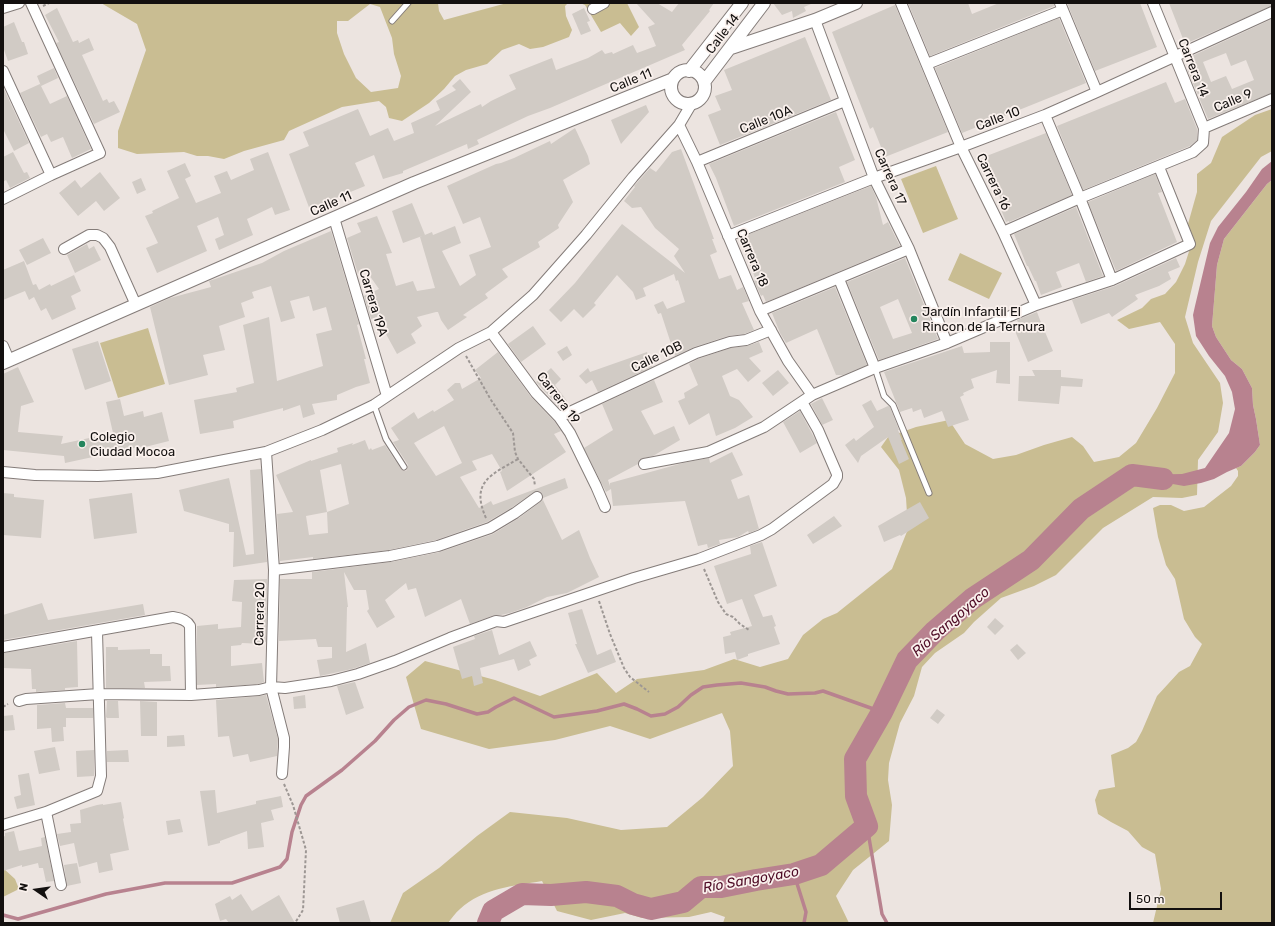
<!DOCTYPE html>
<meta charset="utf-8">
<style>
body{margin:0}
#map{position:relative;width:1275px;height:926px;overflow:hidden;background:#ece4e0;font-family:Rubik,sans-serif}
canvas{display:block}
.frame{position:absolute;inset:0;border:4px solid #13100f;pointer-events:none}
.north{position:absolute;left:16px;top:870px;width:40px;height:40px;-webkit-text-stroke:3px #faf1ed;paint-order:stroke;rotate:283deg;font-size:11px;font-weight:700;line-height:16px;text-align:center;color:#13100f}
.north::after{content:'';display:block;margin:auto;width:14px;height:18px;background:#13100f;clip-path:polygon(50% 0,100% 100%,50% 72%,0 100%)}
.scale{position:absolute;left:1129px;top:892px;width:93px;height:18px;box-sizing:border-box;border:2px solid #13100f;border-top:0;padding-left:5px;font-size:12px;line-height:14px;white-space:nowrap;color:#13100f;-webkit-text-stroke:3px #faf1ed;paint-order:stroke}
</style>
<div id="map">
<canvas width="1275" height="926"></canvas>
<div class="frame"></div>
<div class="north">N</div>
<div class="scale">50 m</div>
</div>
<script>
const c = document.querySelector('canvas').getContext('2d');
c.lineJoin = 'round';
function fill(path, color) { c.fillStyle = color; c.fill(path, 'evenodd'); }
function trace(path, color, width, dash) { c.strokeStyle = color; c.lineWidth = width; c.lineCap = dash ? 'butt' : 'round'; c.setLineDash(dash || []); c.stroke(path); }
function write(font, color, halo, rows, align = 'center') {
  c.font = font + ' Rubik,sans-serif'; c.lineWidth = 3.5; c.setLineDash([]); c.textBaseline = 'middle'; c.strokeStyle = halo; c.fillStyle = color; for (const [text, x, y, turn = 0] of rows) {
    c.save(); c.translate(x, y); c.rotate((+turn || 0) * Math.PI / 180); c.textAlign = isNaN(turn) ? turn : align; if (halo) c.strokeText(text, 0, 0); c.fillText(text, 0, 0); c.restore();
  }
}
fill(new Path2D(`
 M101,3H438L439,11L444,20L507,3H568L565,6L566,16L572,30L569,37L543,47L530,49L519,44L502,50L487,64L466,70L455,76L444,89L429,103L402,121L389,118L386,107L379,101L342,107L289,131L284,140L244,151L224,159L208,156H197L184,152L137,154L118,148V131L146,50L137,24ZM370,4L380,7L392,38L394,54L401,76L398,88L371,92L356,78L344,54L337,33V21H348Z
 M580,3H627L639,27L631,36L620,23L601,32L585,5Z
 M1272,109V151L1261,157L1211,221L1198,262L1185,317L1193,343L1220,383L1223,403L1218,432L1198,460L1197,495L1182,498L1153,497L1103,528L1056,575L1034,586L1001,598L974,622L964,633L935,653L922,667L914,696L900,723L889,763L888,780L892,805L889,841L853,870L836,896L849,923H723L725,917L711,912L689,917L642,918L625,913L591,920L557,911L542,881C513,886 483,888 460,909C455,913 452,918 448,923H390L403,893L439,868L477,836L510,812L567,818L621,830L667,827L703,797L733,766L730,731L722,713L650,739L610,726L555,740L489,749L421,729L406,677L425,661L495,680L540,696L597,673L616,693L637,679L704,670L734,659L760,667L788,659L803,635L823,619L837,613L892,569L908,529L906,498L899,470L881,447L888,437L916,427L949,420L965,444L993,459L1016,455L1044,445L1072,437L1083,446L1094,462L1119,457L1136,443L1157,408L1175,373V344L1160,322L1129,329L1117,320L1142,308L1151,299L1165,294L1176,282L1185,264L1192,242L1188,224L1197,192V174L1211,163L1222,137L1255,115Z
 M936,166L958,219L923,233L901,179Z
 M1272,180V923H1153L1161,889L1155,854L1142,847L1128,831L1111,822L1098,814L1095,800L1099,790L1115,787L1111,755L1128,748L1136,742L1142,731L1157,696L1179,672L1190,666L1202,644L1195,637L1184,619L1175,579L1166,565L1158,537L1153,508L1160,505H1171L1184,511L1204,507L1231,486L1238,476V471L1236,468L1241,466L1255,452L1260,445L1256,419L1253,405L1252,388L1242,369L1231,360L1216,337L1212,326L1217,265L1224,239L1267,184Z
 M960,253L1002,273L989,299L948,280Z
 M148,328L165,384L118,398L100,343Z
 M3,868L15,879L19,889L3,897Z`), '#c9bd92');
fill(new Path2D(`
 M1272,161V180L1267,184L1224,239L1217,265L1212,326L1216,337L1231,360L1242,369L1252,388L1253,405L1256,419L1260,445L1255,452L1241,466L1227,472L1214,479L1201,483L1184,486L1167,483L1132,475L1182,474L1205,468L1229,433L1235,409L1232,392L1225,376L1209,356L1196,336L1193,315L1195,306L1210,243L1218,227L1246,192L1262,169Z`), '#b8828f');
trace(new Path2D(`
 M867,826L882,914L887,923
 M794,874L806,912L804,923
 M3,915L18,919L106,894L165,883H232L280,867L287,859L292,832L301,805L306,796L342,770L375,741L394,720L409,707L426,700L446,704L477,714L488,712L496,707L514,698L554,717L597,711L624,704L637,709L651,716L665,714L678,707L691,695L703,687L717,685L741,683L765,687L776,691L788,694L815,693L823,691L882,712`), '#b8828f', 3.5);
trace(new Path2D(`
 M488,923L493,911L522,894L551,895L586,892L617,896L633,904L651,909L683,902L701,887H721L756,880L794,874L821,865L867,826L856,796L855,759L882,712L907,660L935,631L972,599L1031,560L1081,509L1132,475L1163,479`), '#b8828f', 22);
fill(new Path2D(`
 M636,3H657L672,12L679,3H714L709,10L710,11L682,45L685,50L550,108L528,116L477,140L479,144L468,149L467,144L403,171V173L383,179L374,155L355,163L365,186L331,200L332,202L310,210L289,154L309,146L303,132L358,109L370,136L388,128L394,141L414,133L411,123L440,110L436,101L456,90L452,86L460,79L471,92L435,126L481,104L482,107L491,101L516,89L509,75L552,58L556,70L588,58L602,50L605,54L612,52L613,54L633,45L637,53L656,46L648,27L655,24Z
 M773,3H811V4L804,7L806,11L793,18L792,11L782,15Z
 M908,3H968L972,14L999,3H1054V6L930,56Z
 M1067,3H1140L1157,47L1095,71Z
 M1169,3H1272V6L1185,44Z
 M895,5L948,132L885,157L873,127L870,129L832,32Z
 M57,8L73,42L78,40L79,43L89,38L94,50L82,55L103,101L107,99L109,103L114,101L120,112L94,124L56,43L59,42L45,15Z
 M584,8L590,21L587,22L591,31L581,35L572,14Z
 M1059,18L1086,83L962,133L935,68Z
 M1272,19V93L1208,119L1187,69L1194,66L1190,57ZM1226,53L1231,66L1246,60L1254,80L1232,89L1226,76L1211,82L1203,62Z
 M14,22L22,42H24L28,54L8,61L3,47V27Z
 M805,37L831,100L720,145L708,115L721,110L715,96L732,90L724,70Z
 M54,68L58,78L41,86L37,76Z
 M1166,82L1175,103L1185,99L1197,129V140L1190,146L1083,190L1057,126Z
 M40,84L50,104L67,96L91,149L72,158L63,137L51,142L47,134L41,137L20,93Z
 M3,87L29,143L14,151L3,129Z
 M646,105L649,112L621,144L611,120Z
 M836,112L855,160L839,167L845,182L734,226L716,178L709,164Z
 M575,128L588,156L590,164L563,180L573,202L558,225L559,228L538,242L540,247L502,269L508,277L485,294L488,298L463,315L467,317L448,330L441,320L438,312H436L417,317L422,326L411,334L416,343L397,354L386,334L389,332L382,315L371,319L364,296L379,289L367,272L358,274L347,238L361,232L357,223L377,216L392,253L386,254L396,286L413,281L417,291L435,288L420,237L432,232L433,235L455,226L461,243L442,251L460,286L476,275L469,255L491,247L480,217L463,224L447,186L496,164L501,163L514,158L550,141L551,144Z
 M1046,133L1072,195L1009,222V221L1006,222L1000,207L1003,206L991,173H990L984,157Z
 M681,149L714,239H712L717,252L710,255L719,279L731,275L737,290L743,287L749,301L742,303L754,330L744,334L728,336L694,347L675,356L661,313L658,314L654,305L663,301L667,309L685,302L678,280L676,281L674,274L643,288L646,296L636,300L633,292L617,275L594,303L596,305L583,318L574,309L561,322L549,310L575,283L622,224L685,273L674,256L679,249L655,228L641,207L632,208L624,201L635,187L634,186L650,168L656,172L672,152Z
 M13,152L24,173L27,172L30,178L10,188L6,180L3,182V157Z
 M268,152L290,210L275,215L272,207L247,219L253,235L219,250L215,239L224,235L218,217L197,226L207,251L157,273L146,248L158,243L145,216L153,213L152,211L179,198L167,171L185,163L191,176L185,179L196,203L221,193L214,176L227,171L231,180L254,170L250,159Z
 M100,172L120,198L104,211L96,201L78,216L59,193L75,180L81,188Z
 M1155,174L1162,192L1158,193L1177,242L1116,271L1088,202Z
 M141,178L146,190L137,194L132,182Z
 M871,186L876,197L883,225L888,222L900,246L766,302L763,295L761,296L754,281L756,280L739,238Z
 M412,203L425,235L403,243L392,211Z
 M1076,207L1103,276L1086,282L1079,263L1056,272L1062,287L1041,295L1036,281H1035L1028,266H1027L1014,234Z
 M331,231L359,324L357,325L366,359H364L370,383L356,387L337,395V400L312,404L315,414L303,418L300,405L283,411V408L233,421L234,428L200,434L194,400L237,392L236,388L254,383L243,325L269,317L277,381L323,366L316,334L332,330L326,307L313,311L309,296L290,301L295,318L281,322L271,286L252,292L254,298L241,303L245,317L219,326L225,350L203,355L208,375L169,385L150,307L170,298L211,287L209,281L262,263L284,251Z
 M43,238L51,253L27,265L19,250Z
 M87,244L89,249L94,246L101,260L75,273L67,255Z
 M905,258L938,339L879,360L847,282ZM898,299L912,333L893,339L880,307Z
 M1176,258L1180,267L1168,272L1171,279L1159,286L1135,295L1138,299L1112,317L1109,313L1081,324L1072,300L1115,286Z
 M24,261L33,285L36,284L39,290L50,284L51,286L74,275L81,291L71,296L76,309L52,320L46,308L41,311L34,297L29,300L25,291L3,300V270Z
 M835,287L867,365L843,375H836L817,329L786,343L780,333L772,313Z
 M1037,312L1040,320L1053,351L1028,362L1015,331L1021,329L1017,320Z
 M533,326L546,344L521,362L508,344Z
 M98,341L111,381L85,390L72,349Z
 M759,342L763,352L749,358L761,371L748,382L737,369L722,376L730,396L739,400L753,417L735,428L716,436L709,413L689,425L678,401L685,398L684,393L698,385L689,364L698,359L731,348L747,346Z
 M990,342H1010V384L996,383L997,370L971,379L974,388L963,393L964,395L960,397L969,420L948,427L942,411L924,418L921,409L913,412L912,408L900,412L884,372L962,346L964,353L990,352Z
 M567,346L572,355L563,361L557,352Z
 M498,352L531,397L554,421L561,431L554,434L566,452L507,491L500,472L502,471L492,454L472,461L477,470L460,477L479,508L491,501L493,505L565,478L568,488L543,498L542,494L540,491L534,492L511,508L487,522L436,540L389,550L313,559V557L280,561L277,514L293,512L276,475L311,460V461L338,452L337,448L353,443L352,445L365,440L369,450L371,448L372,450L385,445L401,469L403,471H406L408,468V465L393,442L399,440L391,428L414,412L418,419L433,410L434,412L454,400L447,390L455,383H460L462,389L481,378L475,370ZM444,426L462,463L436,476L414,443ZM341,464L349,504L327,512L320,470ZM327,512L328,533L309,535L306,516Z
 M647,352L652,367L598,392L592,380L586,384L579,376L588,368L590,372Z
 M18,367L34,402L21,406L18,432L63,436L61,444L113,433L106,402L120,399L124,416L143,411L144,417L162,412L169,441L145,447L144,446L65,463L64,456L3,450V374Z
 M551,368L561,379L555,385L567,401L559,407L536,382Z
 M778,370L789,383L773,396L762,383Z
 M1032,370H1061V377L1083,379L1082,387L1061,386L1059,404L1018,401L1019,376H1035Z
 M654,380L663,402L641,411L654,435L674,426L680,440L653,456L640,459L638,464L608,480L610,486V483L683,463L709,458L710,463L732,452L743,475L731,480L738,499L749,495L759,529L749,533L748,531L738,537L719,540L720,544L708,548L707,544L698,546L685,501L613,506L611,489L606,492L584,448L613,430L602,404Z
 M822,398L833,420L822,425L811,404Z
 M871,400L877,411L888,406L890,407L899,430H898L902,440H901L909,459L899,464L888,437L861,456L858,463L845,445L854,438L856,441L874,427L862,405Z
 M800,411L817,443L800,453L783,422Z
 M261,469L267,562L233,567L234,532H229V524L184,511L179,490L229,478L246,555L254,554L250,470Z
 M3,493L14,494V497L44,500L41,538L3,535Z
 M132,493L137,533L94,539L89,499Z
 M543,500L562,540L579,530L590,558L599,577L567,593L547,597L527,607L510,613L501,615H494L470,624L461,599L425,617L416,588L408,590L406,583L385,600L395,617L377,628L367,611L369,609L366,590H354L344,572L348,607H347L346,652L366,643L370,663L352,669L320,676L317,660L332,658V647H318L316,639L279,641L280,579H312V572L391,562L440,552L493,534L519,518Z
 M920,502L929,518L901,536L900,535L884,542L878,526Z
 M834,516L842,526L813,544L807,535Z
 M762,542L777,586L754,595L763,617L772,615L776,626L774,627L780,644L748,654V656L737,660L735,652L725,654L723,637L731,635L730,632L752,626L742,599L727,604L714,566L751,554L750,546Z
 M267,579L266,642H264V644L242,643L241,645L231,646V666L262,663L264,682L258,684L216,687V684L197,685V626L218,624V629L241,627L242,602L232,601L234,580Z
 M42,603L48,620L143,604L145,615L3,640V615Z
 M582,609L597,655L611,649L616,662L588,673L575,644H577L568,613Z
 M995,618L1004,626L995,635L987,627Z
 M492,630L499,655L530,641L537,656L529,660L531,665L518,671L514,659L480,668L483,683L474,686L472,676L462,679L453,647L475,639L474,636Z
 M77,641L78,687L65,688V690L36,692V689H32L31,669L3,668V653Z
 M1017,644L1026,653L1018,660L1010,650Z
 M106,647H118V650L150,649V654H162V666H170L171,681L144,682L145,688H106Z
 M355,682L364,708L346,715L337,686Z
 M266,695L278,739L277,756L250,762L248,754L233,757L229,736L218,737L216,700L260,696Z
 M305,695L306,708L294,709L293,697Z
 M107,701H118L119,718H107L106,717Z
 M140,701L157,702V736H141Z
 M65,703L66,708H93V718H66V727H63L64,741L52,742L51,728L37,729V705Z
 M937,709L945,715L938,724L930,718Z
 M13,715L15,730L4,731L3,716Z
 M184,735L185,746L167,747V736Z
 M55,747L60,770L39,774L34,751Z
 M94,750V776L77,777L76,751Z
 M128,750L129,762H107V751Z
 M29,773L35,805L17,809L14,797L21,795L18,775Z
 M215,790L217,813L256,804V801L281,796L283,807L271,810L274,820L261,823L264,847L248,849L247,831L220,841V843L208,846L200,791Z
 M121,802L124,818L123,819L129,850L110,854L113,870L99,873L97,862L79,867L74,843L60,846L57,834L71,832L70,824L81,823L80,810L97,805L103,804V805Z
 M180,819L183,832L168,835L166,821Z
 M14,831L19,851L42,846L41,838L45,837L54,881L46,882L43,868H39L38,863L22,867V865L3,871V837L5,836V833Z
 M77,863L81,883L67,886L64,865Z
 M241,894L252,911L279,895L295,923H229L226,919L220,921L215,904L230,896L232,900Z
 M364,900L371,923H340L336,908Z`), '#d1cbc5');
const service = new Path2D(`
 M392,21L408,3
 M875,368L884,396L893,405L929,493
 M374,405L386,439L404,467`);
const minor = new Path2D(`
 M901,3L961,147L1003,232L1036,305
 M1060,3L1097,92
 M3,8L19,3
 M593,9L604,3
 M815,20L874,178L909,249L947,343
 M927,64L1063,10
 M3,71L51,175
 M1045,115L1080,198L1112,280
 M679,125L697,162L760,311L788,361L812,395
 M1204,128L1272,99
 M697,162L845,101
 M3,199L51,175L100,153L31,3
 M334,218L387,396
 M1003,232L1080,198L1193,152L1203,143L1204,128L1153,3
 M728,236L874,178L961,147L1045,115L1097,92L1272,12
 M64,249L89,235H97L103,238L110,247L136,305
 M839,279L875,368
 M760,311L909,249
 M491,332L536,393L559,417L570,433L596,486L605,507
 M3,346L9,360
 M559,417L641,379L696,353L730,342L746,340L771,330
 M266,452L274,570L271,687L284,738V747L282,774
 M644,464L708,452L764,427L812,395L875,368L947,343L1036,305L1112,280L1190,244L1159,167
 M3,472L35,475L98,476L157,473L266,452L322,430L374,405L459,348L491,332L533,295L586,235L633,177L679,125L692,103
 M274,570L390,556L438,546L490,528L515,513L537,497
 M3,647L173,617C180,618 187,620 190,626L191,695
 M19,701L26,699L99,694L191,695L259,690L271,687L285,688L331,681L358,674L395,661L450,638L496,621L504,622L634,578L699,559L761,535L772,529L833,484L837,477V474L818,430L802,402
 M46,812L61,885
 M3,825L46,812L97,791L101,776L97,632`);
const tertiary = new Path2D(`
 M731,48L815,20L856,3
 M671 87a17 17 0 1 1 34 0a17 17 0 1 1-34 0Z
 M689,71L742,3
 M704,82L764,3
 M3,363L414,183L673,79`);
trace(service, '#847c79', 7);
trace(minor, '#847c79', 12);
trace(tertiary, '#847c79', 14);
trace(new Path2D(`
 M43,6L49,3
 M466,356L491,400L513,433L515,452L518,459L534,479L535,486
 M486,518C470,482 491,475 518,459
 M704,569L718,602L726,614L733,617L740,624L749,630
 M599,601L610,634L624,668L630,677L649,692
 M3,707L8,704
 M284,784L293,805L306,850L303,910L295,923`), '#9d9794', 2, [3, 2]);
trace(service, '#fff', 5);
trace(minor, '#fff', 10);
trace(tertiary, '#fff', 12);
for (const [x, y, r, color] of [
 [914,319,4,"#24855d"],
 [82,444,4,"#24855d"]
]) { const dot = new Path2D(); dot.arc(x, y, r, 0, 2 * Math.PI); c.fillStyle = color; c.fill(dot); trace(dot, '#faf1ed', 1.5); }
write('13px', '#13100f', '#faf1ed', [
 ["Calle 14",723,34,-53],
 ["Carrera 14",1193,68,68],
 ["Calle 11",631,81,-22],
 ["Calle 9",1233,101,-23],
 ["Calle 10",998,119,-21],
 ["Calle 10A",766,120,-22],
 ["Carrera 17",890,177,66],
 ["Carrera 16",993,182,64],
 ["Calle 11",331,204,-24],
 ["Carrera 18",752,258,67],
 ["Carrera 19A",373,303,73],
 ["Calle 10B",657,357,-26],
 ["Carrera 19",558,398,52],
 ["Carrera 20",260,614,-89]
]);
write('13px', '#13100f', '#faf1ed', [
 ["Jardín Infantil El",922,312],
 ["Rincon de la Ternura",922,327],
 ["Colegio",90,437],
 ["Ciudad Mocoa",90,452]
], 'left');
write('italic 14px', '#4e0b25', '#faf1ed', [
 ["Río Sangoyaco",951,622,-41],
 ["Río Sangoyaco",751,880,-10]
]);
</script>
